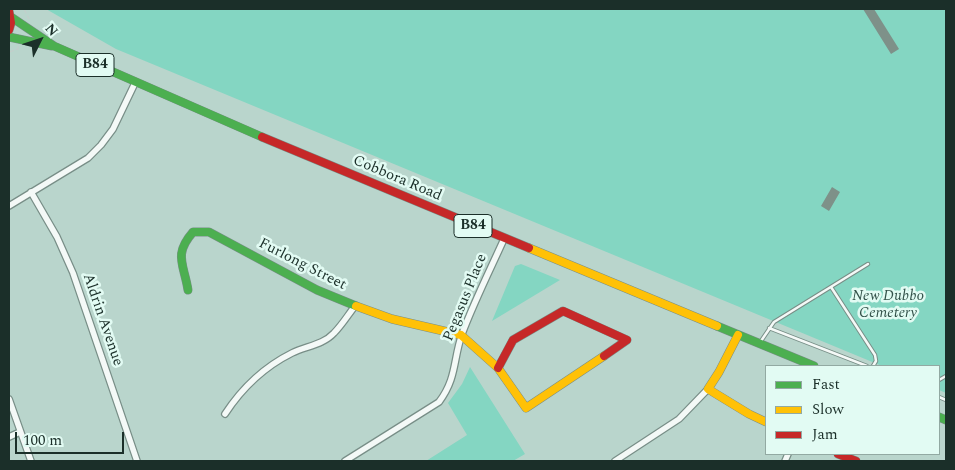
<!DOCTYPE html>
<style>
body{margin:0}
#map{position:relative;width:955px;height:470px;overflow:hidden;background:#b9d5cc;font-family:Spectral,serif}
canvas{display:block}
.frame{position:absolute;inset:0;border:10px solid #1b2f29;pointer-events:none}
.legend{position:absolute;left:765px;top:365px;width:175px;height:90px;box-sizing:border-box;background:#e2fbf3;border:1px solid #92a9a2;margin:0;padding:6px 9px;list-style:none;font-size:15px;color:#1b2f29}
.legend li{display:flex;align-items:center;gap:10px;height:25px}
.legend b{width:25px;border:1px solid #92a9a2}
.north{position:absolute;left:15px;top:15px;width:50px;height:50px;-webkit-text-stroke:4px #e2fbf3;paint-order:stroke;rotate:49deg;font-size:14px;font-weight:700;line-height:20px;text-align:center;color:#1b2f29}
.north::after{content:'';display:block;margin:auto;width:18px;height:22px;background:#1b2f29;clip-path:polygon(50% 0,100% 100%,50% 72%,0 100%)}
.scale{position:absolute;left:15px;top:432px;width:109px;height:22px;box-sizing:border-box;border:2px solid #1b2f29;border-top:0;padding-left:6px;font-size:15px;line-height:18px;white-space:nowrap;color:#1b2f29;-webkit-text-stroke:4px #e2fbf3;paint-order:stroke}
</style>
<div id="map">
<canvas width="955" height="470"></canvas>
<div class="frame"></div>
<ul class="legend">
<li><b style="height:6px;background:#4caf50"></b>Fast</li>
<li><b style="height:6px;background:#ffc107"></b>Slow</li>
<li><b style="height:6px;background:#c62828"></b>Jam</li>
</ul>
<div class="north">N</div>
<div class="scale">100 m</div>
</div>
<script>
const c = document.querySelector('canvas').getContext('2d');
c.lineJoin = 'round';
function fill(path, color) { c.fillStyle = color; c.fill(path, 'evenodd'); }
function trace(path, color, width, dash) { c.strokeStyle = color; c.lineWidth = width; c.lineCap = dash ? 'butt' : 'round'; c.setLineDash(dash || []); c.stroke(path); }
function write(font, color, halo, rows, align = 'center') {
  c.font = font + ' Spectral,serif'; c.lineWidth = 5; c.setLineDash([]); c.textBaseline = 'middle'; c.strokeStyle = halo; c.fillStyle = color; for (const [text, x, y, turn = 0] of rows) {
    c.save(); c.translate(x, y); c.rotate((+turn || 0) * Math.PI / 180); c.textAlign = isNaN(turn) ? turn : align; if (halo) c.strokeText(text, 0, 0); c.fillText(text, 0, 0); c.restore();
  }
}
fill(new Path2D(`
 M46,9H946V393L939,390V366H882L116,49Z
 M521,264L560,280L492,321L515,266Z
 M470,367L525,454L513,461H426L467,435L448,403L462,384Z`), '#84d6c2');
fill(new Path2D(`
 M863,9H874L899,49L891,54Z
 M832,187L840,192L829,211L821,206Z`), '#7e9189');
const lane = new Path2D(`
 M831,287L875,355L876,361L873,366
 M769,328L867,366
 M761,341L774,322L868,264
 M939,380L946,376
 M939,397L946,400`);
const street = new Path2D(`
 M31,192L57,237L73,273L137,461
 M9,206L88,158L101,145L113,129L135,83
 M9,399L31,461
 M225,414C242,388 264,367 292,353C306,346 323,345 334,333C342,325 348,315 355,306
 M9,437L20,432
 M345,461L439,402C457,378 453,360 462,334C474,302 490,270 504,239
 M615,461L679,419L708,389
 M785,461L788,454`);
const fast = new Path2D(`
 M11,17L54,46L262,137
 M9,37L52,46
 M188,290C184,264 173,255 193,232H209L317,290L356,306
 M717,326L814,366
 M939,417L946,420`);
const slow = new Path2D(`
 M529,248L717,326
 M356,306L392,319L461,335L498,368L526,408L604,356
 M738,335L719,372L708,389L749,414L766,422`);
const jam = new Path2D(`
 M9,11L11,23L9,30
 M262,137L529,248
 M498,368L513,340L563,311L627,340L604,356
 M838,454L856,461`);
trace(lane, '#788e87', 4.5);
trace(street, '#788e87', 8);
trace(fast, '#788e87', 9);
trace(slow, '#788e87', 9);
trace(jam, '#788e87', 9);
trace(new Path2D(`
 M24,9L29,19
 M9,52L18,49V46`), '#c5ccca', 1, [5, 2.5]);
trace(lane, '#f4f9f7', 2.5);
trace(street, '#f4f9f7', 5.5);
trace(fast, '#4caf50', 8);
trace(slow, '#ffc107', 8);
trace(jam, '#c62828', 8);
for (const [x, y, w] of [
 [95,65,38],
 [473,226,38]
]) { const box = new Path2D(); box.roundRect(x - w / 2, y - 11.5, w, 23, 4); c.fillStyle = '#e2fbf3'; c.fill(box); trace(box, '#1b2f29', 1); }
write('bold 14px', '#1b2f29', null, [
 ["B84",95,65],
 ["B84",473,226]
]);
write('15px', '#1b2f29', '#e2fbf3', [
 ["Cobbora Road",397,179,23],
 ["Furlong Street",302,265,27],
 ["Pegasus Place",466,298,-68],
 ["Aldrin Avenue",102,320,71]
]);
write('italic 15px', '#33524a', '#e2fbf3', [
 ["New Dubbo",888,297],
 ["Cemetery",888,314]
]);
</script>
